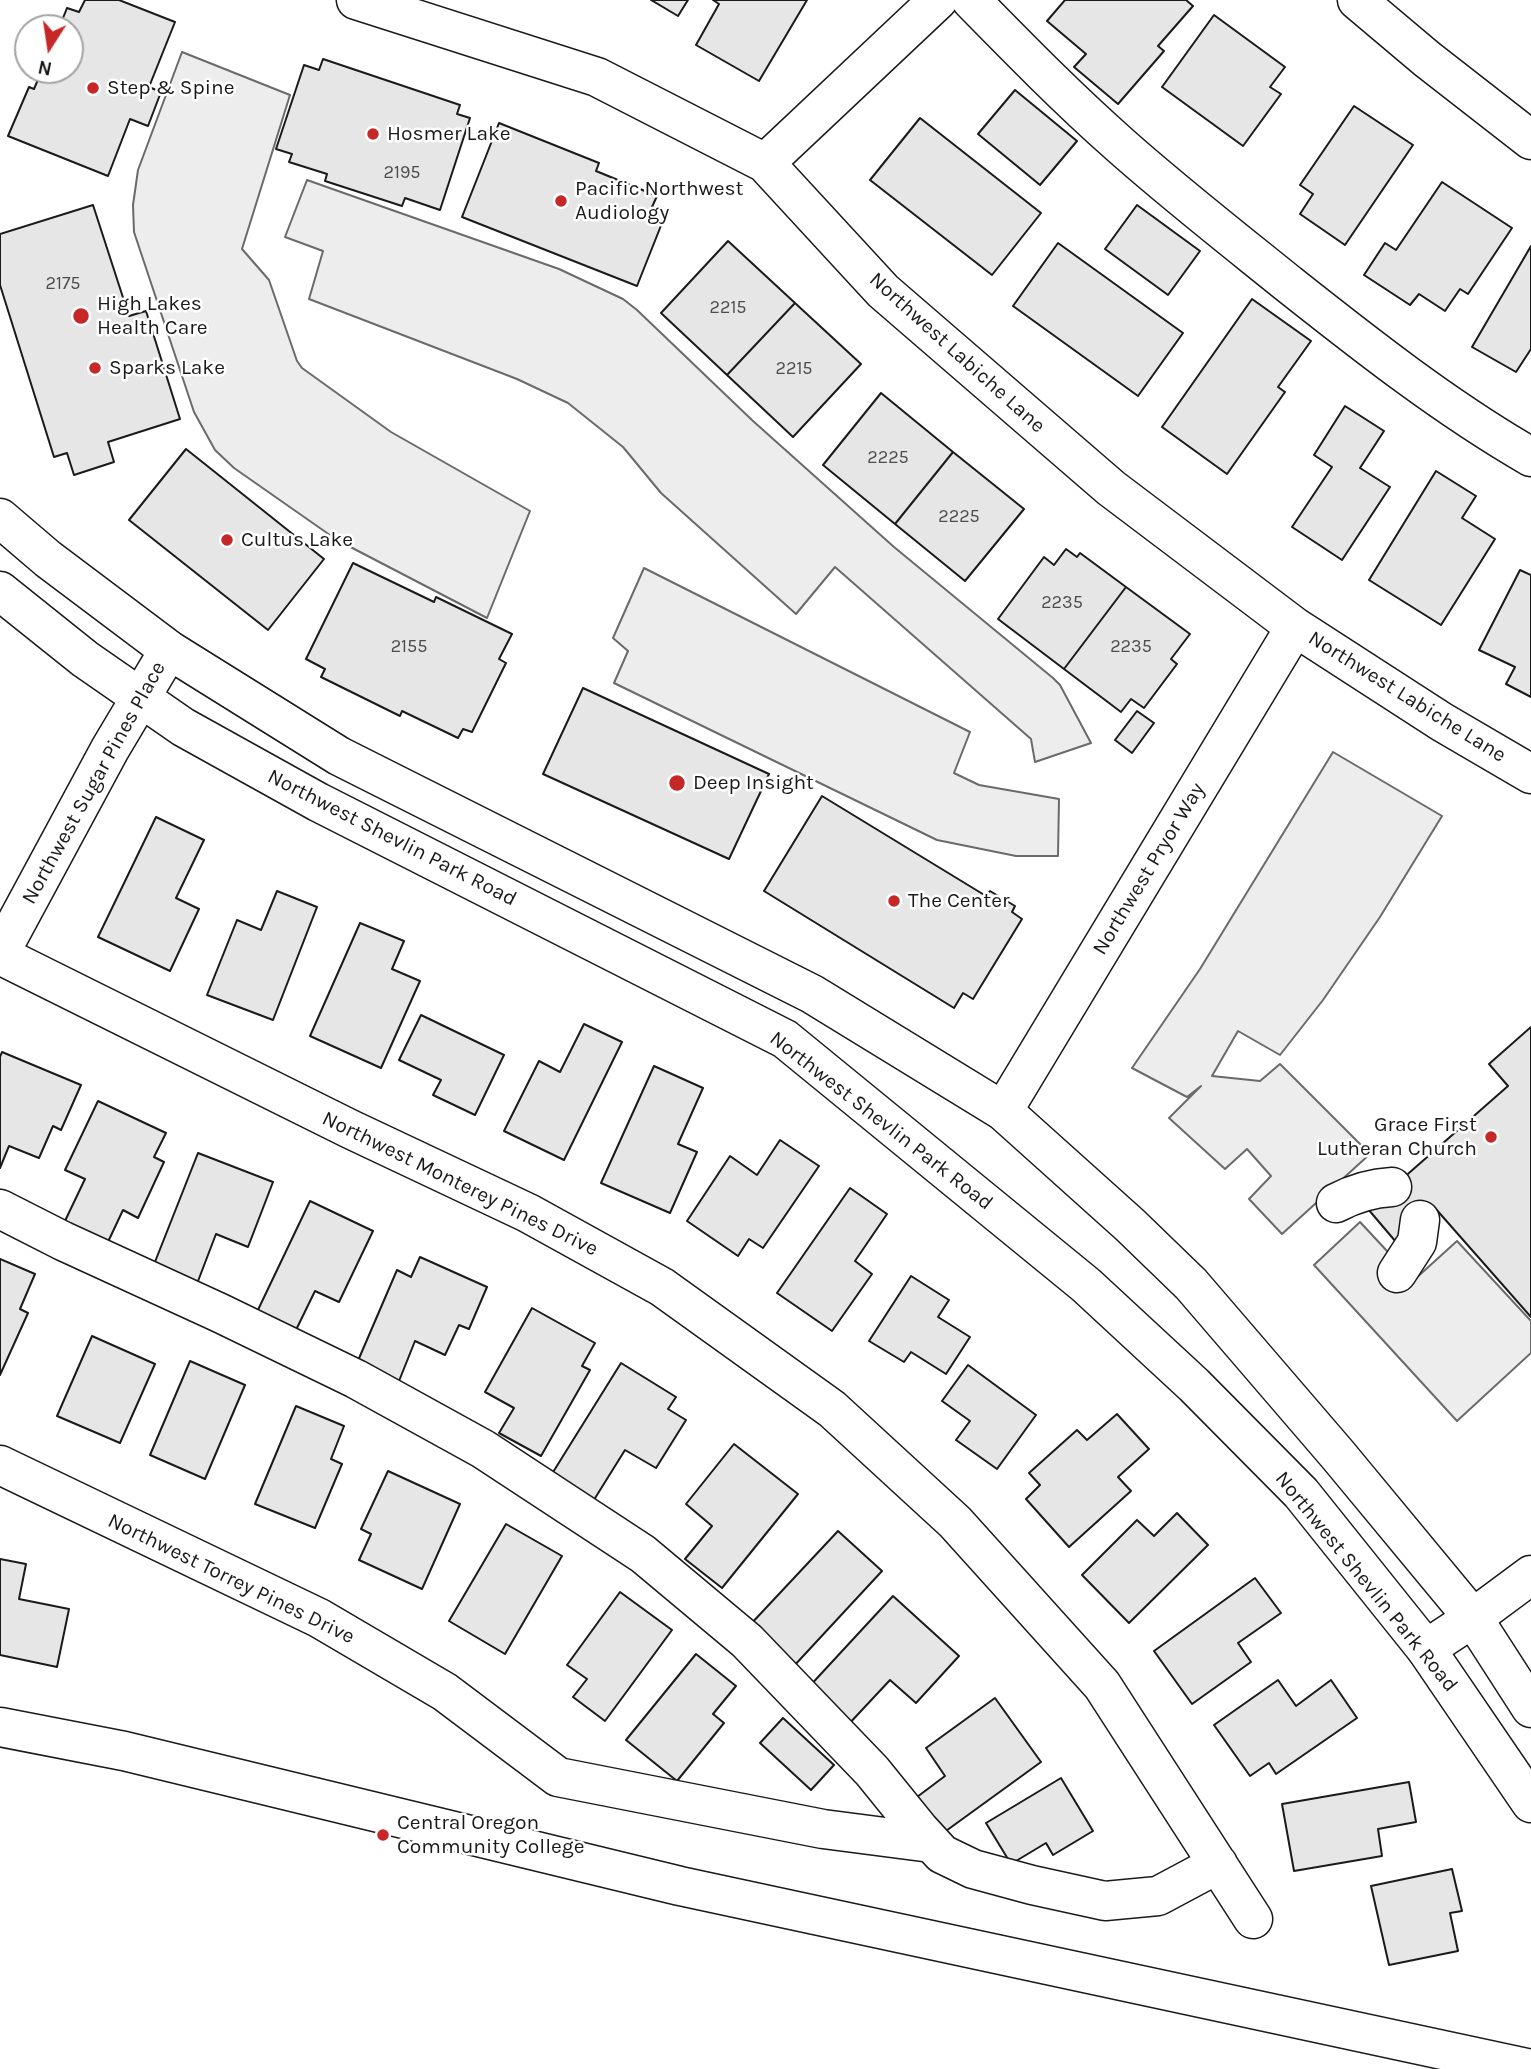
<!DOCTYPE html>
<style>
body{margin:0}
#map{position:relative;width:1531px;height:2069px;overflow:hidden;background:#fff;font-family:Karla,sans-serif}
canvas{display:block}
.north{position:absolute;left:14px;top:14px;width:70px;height:70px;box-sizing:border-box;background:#fff;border:2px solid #a3a3a3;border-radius:50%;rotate:192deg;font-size:19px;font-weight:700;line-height:28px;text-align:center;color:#1a1a1a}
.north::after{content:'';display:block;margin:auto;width:24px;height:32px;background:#c62828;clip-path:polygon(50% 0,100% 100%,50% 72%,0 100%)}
</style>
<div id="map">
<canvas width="1531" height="2069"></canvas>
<div class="north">N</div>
</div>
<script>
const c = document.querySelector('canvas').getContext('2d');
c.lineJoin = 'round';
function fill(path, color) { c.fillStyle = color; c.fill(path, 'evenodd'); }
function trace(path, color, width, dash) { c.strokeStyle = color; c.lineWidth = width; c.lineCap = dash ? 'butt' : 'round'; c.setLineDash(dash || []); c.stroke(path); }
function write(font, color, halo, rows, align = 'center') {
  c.font = font + ' Karla,sans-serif'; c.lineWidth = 5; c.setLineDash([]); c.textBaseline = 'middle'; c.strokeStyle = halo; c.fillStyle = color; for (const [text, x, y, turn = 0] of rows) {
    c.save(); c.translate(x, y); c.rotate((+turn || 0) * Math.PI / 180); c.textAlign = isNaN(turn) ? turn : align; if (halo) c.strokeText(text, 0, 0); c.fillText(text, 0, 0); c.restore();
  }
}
const parking = new Path2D(`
 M182,52L290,95L242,249L269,280L297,361L302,368L391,432L530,511L487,618L337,540L234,468L215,450L194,412L134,232L133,205L138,170Z
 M307,180L559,269L623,299L637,310L753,421L894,547L1053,678L1060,685L1091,743L1035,762L1031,739L835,567L796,614L661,493L623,447L568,403L517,379L309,299L323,251L285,237Z
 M644,568L970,732L954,773L979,785L1059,799L1058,856H1016L937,840L614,683L628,651L613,638Z
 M1333,752L1442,816L1380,917L1323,1000L1280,1055L1238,1031L1212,1076L1260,1081L1280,1064L1370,1154L1282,1234L1249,1199L1271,1176L1247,1149L1225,1169L1169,1118L1201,1086L1187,1097L1132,1068L1200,969Z
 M1360,1222L1414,1280L1457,1241L1531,1321V1353L1457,1421L1314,1265Z`);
fill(parking, '#ededed');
trace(parking, '#6a6a6a', 2);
const building = new Path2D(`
 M85,0H119L175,22L149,87L161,92L148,126L130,119L108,176L8,136L29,87L34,89L42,70H70V28H59L67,8L79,12Z
 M651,0H688L678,16Z
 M713,0H807L759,81L696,45L719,4Z
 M1065,0H1186L1193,6L1158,46L1164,51L1118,104L1074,67L1086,54L1047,21Z
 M1214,15L1285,67L1270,87L1281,94L1243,146L1162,87Z
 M323,59L460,105L457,114L470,118L440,210L405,198L402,206L325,181L327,174L289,162L292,154L276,149L304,65L319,70Z
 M1015,90L1077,141L1040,185L978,134Z
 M1354,106L1413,145L1345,245L1300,214L1313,194L1300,185Z
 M920,118L1041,213L992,275L870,180Z
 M499,123L599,163L596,171L657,196L652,207L666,213L637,286L462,217Z
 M1442,182L1512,228L1468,294L1460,289L1445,311L1419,294L1410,305L1364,275L1385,243L1396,250Z
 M93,205L129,316L146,311L180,419L108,442L114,462L74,475L67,453L54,457L0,285V234Z
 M1137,205L1200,251L1168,295L1105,249Z
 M728,241L795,303L727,375L661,313Z
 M1058,243L1183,333L1138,396L1013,306Z
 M1531,246V349L1516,372L1472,347Z
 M1252,299L1311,341L1278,387L1285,392L1227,474L1162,427Z
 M795,303L861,364L793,437L727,375Z
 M881,393L953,452L895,524L823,465Z
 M1345,406L1384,431L1360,468L1390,487L1342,560L1292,527L1332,467L1314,455Z
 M186,449L324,559L268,630L129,520Z
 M953,452L1024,509L965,581L895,524Z
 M1436,471L1476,496L1462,518L1495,539L1441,625L1369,580Z
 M1066,549L1077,557L1080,553L1126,587L1064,669L998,619L1044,557L1054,565Z
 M353,563L434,602L436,597L512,634L499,659L506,663L472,732L463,729L458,738L402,711L400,716L321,677L325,669L306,659Z
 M1520,570L1531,575V697L1506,684L1515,667L1479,650Z
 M1126,587L1190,634L1171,659L1177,664L1144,708L1131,699L1121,712L1064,669Z
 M583,688L769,774L729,859L543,774Z
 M1137,711L1154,723L1132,753L1115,740Z
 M822,796L986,896L990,891L1015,906L1012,912L1022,919L973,999L963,993L954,1008L764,891Z
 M156,817L204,840L176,898L199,909L170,971L98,937Z
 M277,891L317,907L273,1020L207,995L237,920L261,930Z
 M360,923L404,941L392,969L420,981L381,1068L310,1036Z
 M421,1015L504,1055L475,1115L433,1095L441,1080L399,1060Z
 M584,1024L622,1042L564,1160L504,1131L539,1061L560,1072Z
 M1531,1027V1317L1435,1208L1396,1242L1368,1209L1508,1086L1489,1064Z
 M2,1052L81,1085L61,1130L53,1126L39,1158L9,1146L0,1168V1057Z
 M654,1066L703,1088L678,1144L697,1152L670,1213L601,1183Z
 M98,1101L166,1133L154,1157L164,1162L138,1218L123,1210L107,1244L64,1223L85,1179L65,1170Z
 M780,1140L819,1166L763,1248L749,1239L738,1256L687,1221L730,1156L757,1175Z
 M198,1153L273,1182L248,1247L216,1234L195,1289L151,1272Z
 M850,1188L887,1214L855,1261L872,1274L832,1331L777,1293Z
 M310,1201L373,1231L339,1302L315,1291L295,1332L256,1314Z
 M420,1257L487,1287L469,1329L459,1325L445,1355L415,1341L399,1381L357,1363L397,1270L411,1277Z
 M0,1259L35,1274L20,1309L28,1313L0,1375Z
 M911,1276L949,1300L938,1317L970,1337L946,1374L911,1352L904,1362L869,1341Z
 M532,1308L595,1343L582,1366L590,1370L541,1456L499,1433L514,1408L485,1392Z
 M92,1336L155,1364L120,1443L57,1416Z
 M190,1361L245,1385L205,1479L150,1455Z
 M621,1363L676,1397L668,1409L686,1420L656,1468L625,1450L592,1503L550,1477Z
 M968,1365L1036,1415L997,1469L956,1440L970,1421L942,1401Z
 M296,1406L344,1426L331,1459L342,1464L315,1528L255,1504Z
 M1117,1414L1149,1449L1118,1477L1131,1491L1069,1547L1026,1499L1040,1485L1029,1473L1077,1430L1087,1440Z
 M734,1444L798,1494L722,1588L685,1559L712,1526L686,1504Z
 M388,1471L460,1504L422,1589L359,1560L371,1534L361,1529Z
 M1177,1513L1208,1545L1129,1623L1082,1575L1137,1520L1154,1536Z
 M506,1524L562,1556L505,1654L449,1621Z
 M838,1531L882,1571L793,1667L749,1626Z
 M0,1559L26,1564L19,1599L69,1609L57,1667L0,1655Z
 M1255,1578L1281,1613L1238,1643L1251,1662L1192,1704L1154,1651Z
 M620,1592L672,1630L605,1721L573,1697L587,1679L567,1665Z
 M893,1596L959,1656L916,1703L890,1680L847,1726L807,1689Z
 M696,1654L736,1686L713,1714L724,1723L677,1781L626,1740Z
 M1278,1680L1296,1706L1331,1680L1357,1718L1276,1774L1269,1763L1250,1776L1214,1725Z
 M995,1698L1041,1762L939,1836L913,1800L945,1776L926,1748Z
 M783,1718L834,1765L811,1790L760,1743Z
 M1061,1778L1093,1831L1053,1855L1046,1843L1011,1864L986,1823Z
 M1409,1782L1416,1822L1378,1829L1382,1856L1294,1871L1282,1804Z
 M1452,1869L1462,1911L1450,1913L1458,1951L1389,1965L1371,1886Z`);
fill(building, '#e6e6e6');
trace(building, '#1a1a1a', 2);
const minor = new Path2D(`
 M356,0L597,77L765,163L883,291L1111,488L1295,627L1442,722L1531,774
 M971,0C1019,49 1067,98 1119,144C1174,193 1233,239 1290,285C1367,346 1446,408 1531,457
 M1357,0L1427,59L1531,140
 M765,163L938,0
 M0,953L110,749L169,650
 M0,955L350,1129L528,1213L662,1287L832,1409L955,1522L1102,1685L1253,1919
 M1003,1111L1295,627
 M1336,1203C1355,1193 1371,1188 1392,1187
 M0,1209L63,1241L220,1313L356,1379L483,1449L643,1554L747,1641L872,1771L919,1829L942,1854L973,1869L1032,1885L1105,1901L1158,1896L1218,1864
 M1397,1273L1417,1242L1420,1220
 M0,1465L319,1618L445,1692L558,1777L823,1829L931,1843
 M1426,1649L1473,1618L1531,1575
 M0,1727L124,1751L680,1886L1531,2069`);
const major = new Path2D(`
 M0,518L48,559L169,650L339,756L812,994L1003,1111L1130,1225L1191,1284L1338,1455L1473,1618L1531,1708
 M0,591L85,659L183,727L318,802L785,1039L1086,1285L1194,1385L1301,1493L1426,1649L1531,1803`);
trace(minor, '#1a1a1a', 41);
trace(major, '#1a1a1a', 41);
trace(minor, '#fff', 38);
trace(major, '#fff', 38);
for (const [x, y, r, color] of [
 [93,88,7,"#c62828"],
 [373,134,7,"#c62828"],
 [561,201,7,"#c62828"],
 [81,316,9,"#c62828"],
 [95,368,7,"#c62828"],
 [227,540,7,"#c62828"],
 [677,783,9,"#c62828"],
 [894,901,7,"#c62828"],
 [1491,1137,7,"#c62828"],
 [383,1835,7,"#c62828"]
]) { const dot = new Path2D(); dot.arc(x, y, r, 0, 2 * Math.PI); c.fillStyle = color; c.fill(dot); trace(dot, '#fff', 2.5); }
write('18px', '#4d4d4d', null, [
 ["2195",402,173],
 ["2175",63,284],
 ["2215",728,308],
 ["2215",794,369],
 ["2225",888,458],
 ["2225",959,517],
 ["2235",1062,603],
 ["2155",409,647],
 ["2235",1131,647]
]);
write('21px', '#1a1a1a', '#fff', [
 ["Step & Spine",107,88],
 ["Hosmer Lake",387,134],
 ["Pacific Northwest",575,189],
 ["Audiology",575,213],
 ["High Lakes",97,304],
 ["Health Care",97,328],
 ["Sparks Lake",109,368],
 ["Cultus Lake",241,540],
 ["Deep Insight",693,783],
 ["The Center",908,901],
 ["Grace First",1477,1125,"right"],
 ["Lutheran Church",1477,1149,"right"],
 ["Central Oregon",397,1823],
 ["Community College",397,1847]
], 'left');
write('21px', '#1a1a1a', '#fff', [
 ["Northwest Labiche Lane",957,353,42],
 ["Northwest Labiche Lane",1407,697,32],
 ["Northwest Sugar Pines Place",94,783,-61],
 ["Northwest Shevlin Park Road",392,838,27],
 ["Northwest Pryor Way",1149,869,-59],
 ["Northwest Shevlin Park Road",881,1121,38],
 ["Northwest Monterey Pines Drive",460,1184,26],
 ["Northwest Torrey Pines Drive",231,1579,26],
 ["Northwest Shevlin Park Road",1366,1582,51]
]);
</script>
